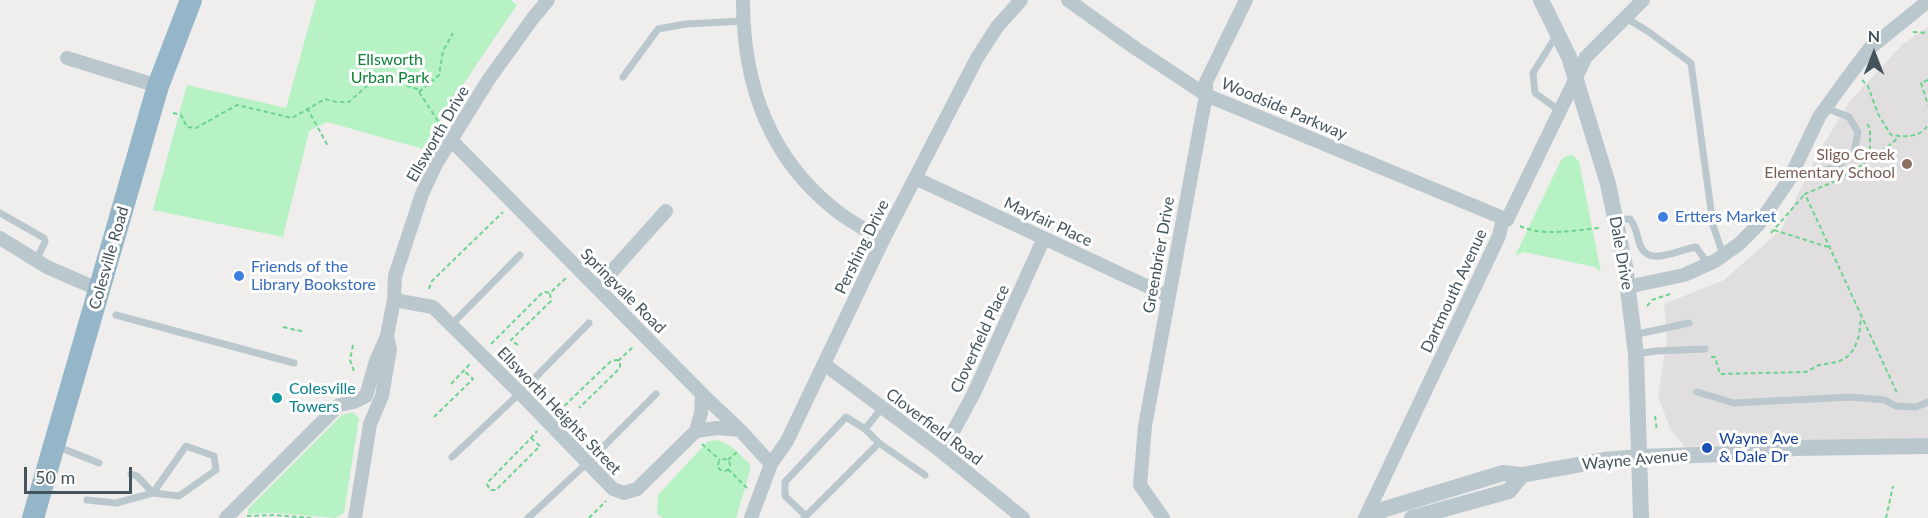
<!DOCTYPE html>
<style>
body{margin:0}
#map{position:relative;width:1928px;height:518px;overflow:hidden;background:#f0eded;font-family:Lato,sans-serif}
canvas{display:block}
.north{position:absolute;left:1844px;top:24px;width:60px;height:60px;-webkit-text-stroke:4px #fff;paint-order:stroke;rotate:0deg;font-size:16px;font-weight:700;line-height:24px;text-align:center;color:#44545c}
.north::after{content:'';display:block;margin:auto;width:21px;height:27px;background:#44545c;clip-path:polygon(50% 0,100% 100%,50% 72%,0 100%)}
.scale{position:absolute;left:24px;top:467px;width:108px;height:27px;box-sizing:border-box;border:3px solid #44545c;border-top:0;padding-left:8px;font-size:18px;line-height:21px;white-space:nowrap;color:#44545c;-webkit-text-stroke:4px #fff;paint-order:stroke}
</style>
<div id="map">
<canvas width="1928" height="518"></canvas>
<div class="north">N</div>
<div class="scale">50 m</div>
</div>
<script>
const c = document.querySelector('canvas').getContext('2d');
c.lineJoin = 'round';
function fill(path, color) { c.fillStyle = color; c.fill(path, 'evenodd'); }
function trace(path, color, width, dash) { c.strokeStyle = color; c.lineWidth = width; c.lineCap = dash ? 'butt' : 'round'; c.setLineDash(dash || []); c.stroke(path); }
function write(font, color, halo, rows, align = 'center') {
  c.font = font + ' Lato,sans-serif'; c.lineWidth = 6; c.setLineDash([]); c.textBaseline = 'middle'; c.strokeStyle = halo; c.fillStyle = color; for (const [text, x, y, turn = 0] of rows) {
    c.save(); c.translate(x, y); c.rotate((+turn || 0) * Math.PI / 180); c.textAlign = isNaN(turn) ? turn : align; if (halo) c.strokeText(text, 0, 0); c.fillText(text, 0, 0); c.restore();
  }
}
fill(new Path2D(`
 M1928,27V438L1777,442L1685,447L1670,429L1658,395L1667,340L1664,304L1724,280L1781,230L1817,155L1850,101L1903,44Z`), '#e1dedf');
fill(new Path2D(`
 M316,0H511L517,5L456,95L423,149L327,122L309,131L283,237L153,210L187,85L286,108Z
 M1572,155L1579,161L1601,273L1595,267L1524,252L1515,256L1561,160L1566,156Z
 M353,412L359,419L344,513L336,518L276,513L248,514V509L342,415Z
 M714,440C729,441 739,454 750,464V471L736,518H663L657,514L658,495L707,442Z`), '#b7f2c4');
trace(new Path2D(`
 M1913,32L1928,33
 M1862,80L1868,86L1878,114L1891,135C1905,137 1920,138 1928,125
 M1928,80L1921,83L1928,105
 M419,92L439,75L443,51L453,33
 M307,108L328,146
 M173,113L181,115L187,127L196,128L237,105L292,118L325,99L337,102H349L368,85L387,79L417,89L440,124
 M1867,124L1870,128V150L1864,164L1840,179L1805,194L1898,395
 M1867,156L1885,149L1899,137
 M1520,226C1543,237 1576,230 1600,228
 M1774,230L1828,247
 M1771,233L1805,194
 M429,289L431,282L503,212
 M1647,306L1652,300L1673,293
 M283,327L305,332
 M491,344L541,294L545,292L550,293L567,277
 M353,345L350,360L355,374
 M518,345L511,340L551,301L550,293
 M1711,357H1715L1720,374L1806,372L1819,365L1838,362L1847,357L1854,349L1859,336L1861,317
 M618,361L634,346
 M451,384L470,364
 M559,411L611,361L617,360L620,363V368L579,408
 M1655,416L1657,431
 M434,417L473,379L464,371
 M531,438L540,446L496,490H490L487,484L489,481L531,438L537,431
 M702,444L720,460
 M718 465a6 6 0 1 1 12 0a6 6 0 1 1-12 0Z
 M728,460L739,450
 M728,469L747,488
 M247,516L274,515L313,518
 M589,518L606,501
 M1886,518L1893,486`), '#6cd390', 2, [4.5, 3]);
trace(new Path2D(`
 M1626,18L1649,32L1691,63L1713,225L1723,255
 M1556,36L1533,73L1535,93L1560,111
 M623,77L658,29L686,24L744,21
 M1789,180L1837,167L1854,152L1858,132L1849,117L1826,108
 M0,213L44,238L45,242L36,260
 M1615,220L1630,219C1636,226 1637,236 1640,245C1649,268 1680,249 1696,247L1708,264
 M116,315L294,363
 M451,325L520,255
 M1633,335L1689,323
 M1636,354L1656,351L1705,349
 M1697,392L1734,403L1851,397L1885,400L1896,406L1916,407L1928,402
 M865,429L879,443L925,475
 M56,446L99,463
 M452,457L520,393L589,323
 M87,500L116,503L153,493L186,446L214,456L216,470L179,496L153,493L137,476L131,474
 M806,516L785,496V482L846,417L865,429L882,408
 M528,518L587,463L656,394
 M804,518L879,443`), '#bac8ce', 7);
trace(new Path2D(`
 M743,0C743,82 767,155 833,208C848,221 867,230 883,240
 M1068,0L1135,48L1206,95L1503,218
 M67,58L158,86
 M452,141L702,394L740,430L771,464
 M915,178L1168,296
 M0,238L47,267L100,290
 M1627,287L1684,275L1715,261L1739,244L1758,225L1789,180L1819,117L1845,81L1870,48L1923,5L1928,3
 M597,288L666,211
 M394,300L433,307L520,393L613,489L624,493L637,489L696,431L701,413L702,394
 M824,364L942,452L1023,518
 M696,431L717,428L740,430
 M942,452L974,393L1044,238
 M226,518L339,405L354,402L366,396L376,361L387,336L394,300L395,276L422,194L436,164L489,79L533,18L548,0
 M355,518L370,424L382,396L390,349L387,336
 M751,518L771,464L787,441L883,240L977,58L997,27L1021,0
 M1163,518L1140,485L1145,426L1206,95V82L1246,0
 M1365,518L1499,236L1503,218L1507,220L1586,57L1643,0`), '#bac8ce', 14);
trace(new Path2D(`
 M1541,0L1569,57L1608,184L1625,266L1636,354L1641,518
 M1375,518L1382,510L1503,473L1522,475L1604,460L1640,457L1754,453L1795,448L1928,446
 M1412,518L1509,491L1522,475`), '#bac8ce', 16);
trace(new Path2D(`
 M33,518L158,86L191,0`), '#95b6c8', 22);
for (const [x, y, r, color] of [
 [1907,164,6,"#8d6e63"],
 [1663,217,6,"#3f7fe0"],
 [239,276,6,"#3f7fe0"],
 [277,398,6,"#0f9aa8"],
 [1707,448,6,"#1a4fb4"]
]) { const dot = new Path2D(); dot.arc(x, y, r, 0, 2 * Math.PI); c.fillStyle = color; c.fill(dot); trace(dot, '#fff', 2); }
write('16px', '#0f8337', '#fff', [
 ["Ellsworth",390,60],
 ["Urban Park",390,78]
]);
write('16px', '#44545c', '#fff', [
 ["Woodside Parkway",1284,109,23],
 ["Ellsworth Drive",438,134,-60],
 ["Mayfair Place",1048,222,25],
 ["Pershing Drive",862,247,-64],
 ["Dale Drive",1621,253,80],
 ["Greenbrier Drive",1159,255,-80],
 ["Colesville Road",109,258,-74],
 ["Springvale Road",623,291,45],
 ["Dartmouth Avenue",1454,291,-65],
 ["Cloverfield Place",980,339,-65],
 ["Ellsworth Heights Street",559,411,46],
 ["Cloverfield Road",934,427,37],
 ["Wayne Avenue",1635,460,-5]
]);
write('16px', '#785e54', '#fff', [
 ["Sligo Creek",1895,155],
 ["Elementary School",1895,173]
], 'right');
write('16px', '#366cbe', '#fff', [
 ["Ertters Market",1675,217],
 ["Friends of the",251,267],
 ["Library Bookstore",251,285]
], 'left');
write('16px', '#0d838f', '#fff', [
 ["Colesville",289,389],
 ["Towers",289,407]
], 'left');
write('16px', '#164399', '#fff', [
 ["Wayne Ave",1719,439],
 ["& Dale Dr",1719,457]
], 'left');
</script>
